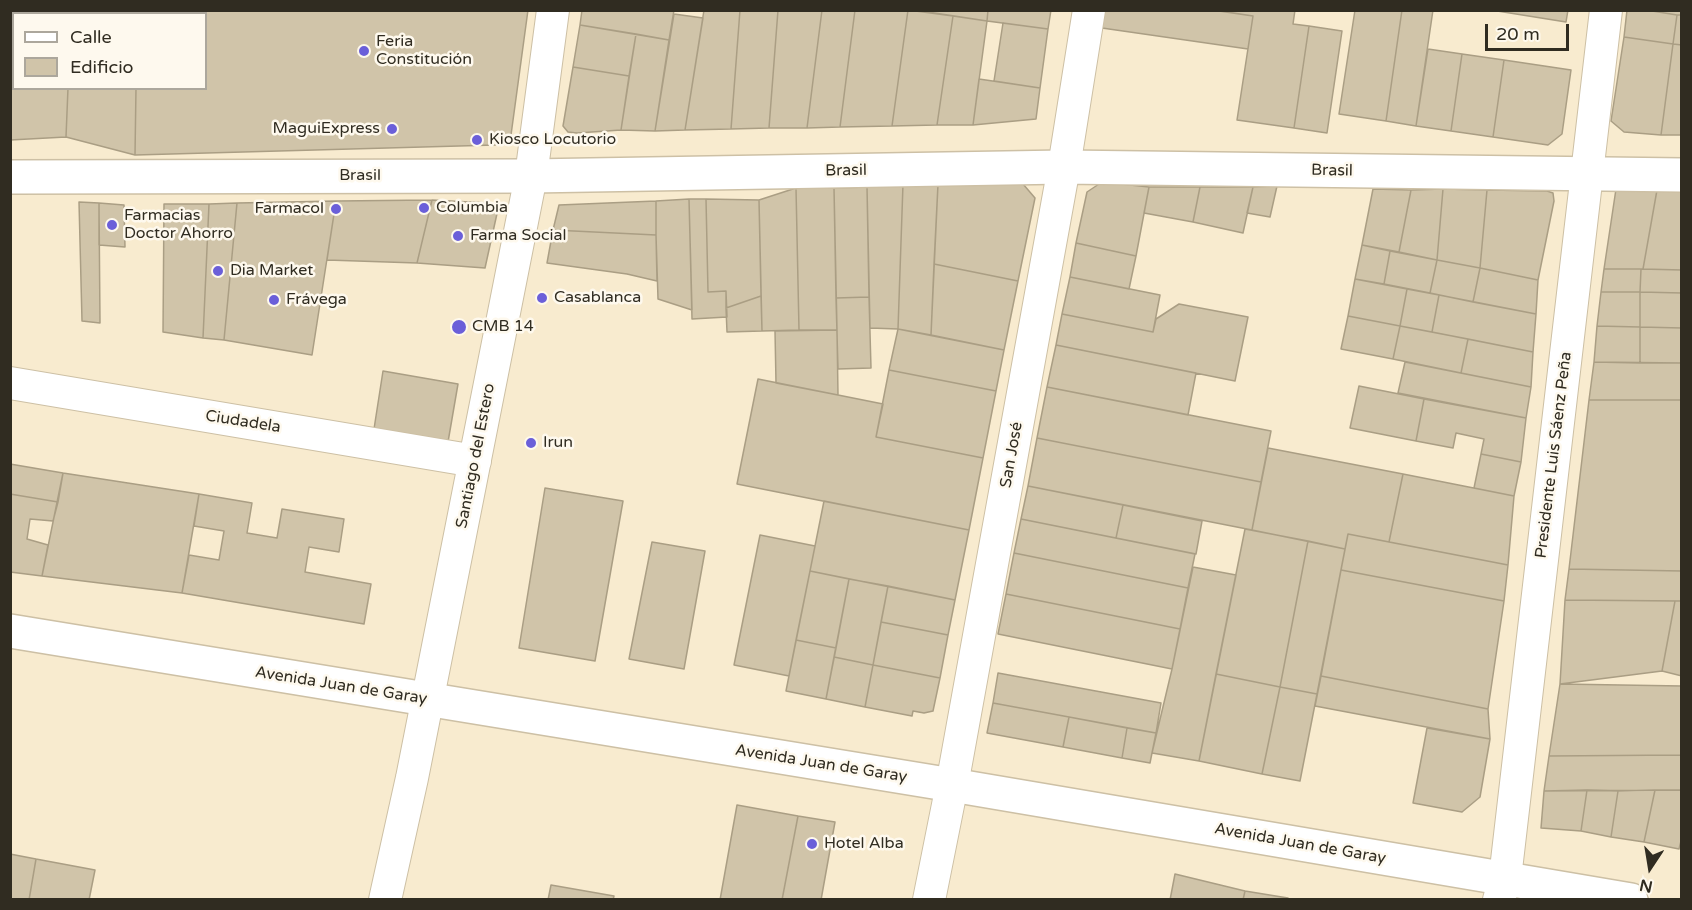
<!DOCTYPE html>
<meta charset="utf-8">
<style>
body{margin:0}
#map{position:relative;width:1692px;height:910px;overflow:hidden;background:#f8ebcf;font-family:"Varela Round",sans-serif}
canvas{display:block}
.frame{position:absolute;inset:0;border:12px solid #302c21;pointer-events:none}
.legend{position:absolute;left:12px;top:12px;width:195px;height:78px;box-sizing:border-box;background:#fef9ee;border:2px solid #aca79c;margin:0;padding:8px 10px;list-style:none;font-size:18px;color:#302c21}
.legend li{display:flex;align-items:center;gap:12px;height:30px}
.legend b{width:30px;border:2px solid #aca79c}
.north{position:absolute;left:1620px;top:838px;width:60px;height:60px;-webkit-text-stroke:4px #fef9ee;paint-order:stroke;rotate:192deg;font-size:16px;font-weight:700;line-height:24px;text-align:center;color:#302c21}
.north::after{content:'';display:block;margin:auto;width:21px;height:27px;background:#302c21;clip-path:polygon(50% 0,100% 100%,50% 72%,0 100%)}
.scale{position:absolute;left:1485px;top:24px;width:84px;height:27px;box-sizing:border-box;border:3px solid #302c21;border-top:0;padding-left:8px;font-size:18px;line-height:21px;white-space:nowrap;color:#302c21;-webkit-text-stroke:4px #fef9ee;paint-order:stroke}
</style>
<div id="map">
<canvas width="1692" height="910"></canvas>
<div class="frame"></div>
<ul class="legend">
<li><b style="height:8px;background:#fff"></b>Calle</li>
<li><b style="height:16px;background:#d0c4a9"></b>Edificio</li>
</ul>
<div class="north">N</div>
<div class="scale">20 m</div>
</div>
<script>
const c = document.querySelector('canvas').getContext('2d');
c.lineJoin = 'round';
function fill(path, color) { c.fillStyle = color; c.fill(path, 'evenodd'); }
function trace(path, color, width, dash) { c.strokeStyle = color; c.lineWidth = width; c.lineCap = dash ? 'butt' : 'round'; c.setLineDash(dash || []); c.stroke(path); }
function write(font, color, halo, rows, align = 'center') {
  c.font = font + ' "Varela Round",sans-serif'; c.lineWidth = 5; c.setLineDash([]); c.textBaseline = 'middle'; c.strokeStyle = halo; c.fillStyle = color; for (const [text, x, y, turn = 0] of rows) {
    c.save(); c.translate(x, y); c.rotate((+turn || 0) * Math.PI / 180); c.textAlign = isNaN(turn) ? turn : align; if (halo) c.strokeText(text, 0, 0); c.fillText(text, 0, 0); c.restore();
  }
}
const building = new Path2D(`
 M10,10H130V14H14V55H10Z
 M135,10H153V14H136Z
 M153,10H528L511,135L495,145L135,155L136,88H206V14H153Z
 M582,10H674L669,40L580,25Z
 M704,10H740L731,129L685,130Z
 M740,10H778L769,128L731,129Z
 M778,10H822L807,128H769Z
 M822,10H855L840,127L807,128Z
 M855,10H908L892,126L840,127Z
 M908,10L953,16L937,125L892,126Z
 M915,10H988L987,21Z
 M988,10H1051L1048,29L987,21Z
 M1104,10H1212L1253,16L1248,49L1102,28Z
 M1295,10L1293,24L1309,26L1294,128L1237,120L1253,16L1214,10Z
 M1355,10H1402L1386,121L1339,114Z
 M1402,10H1433L1416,126L1386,121Z
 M1491,10H1568L1566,22Z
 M1627,10H1646L1677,15L1673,44L1624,37Z
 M1646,10H1682V15H1677Z
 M674,14L703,18L685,130L655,131Z
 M1677,15H1682V45L1673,44Z
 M953,16L987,21L973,125H937Z
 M1003,23L1048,29L1040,88L994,81Z
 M580,25L636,34L629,76L573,67Z
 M1309,26L1342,31L1327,133L1294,128Z
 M636,34L669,40L655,131L621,130Z
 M1624,37L1673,44L1661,135L1624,132L1611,121Z
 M1673,44L1682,45V135H1661Z
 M1428,49L1462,54L1451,131L1416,126Z
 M1462,54L1504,60L1493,137L1451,131Z
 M10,55H14V88H68L66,137L10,140Z
 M1504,60L1571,70L1562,134L1548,145L1493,137Z
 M573,67L629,76L621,130L577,133L568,132L563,126Z
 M979,79L1040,88L1036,119L973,125Z
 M68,88H136L135,155L66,137Z
 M1102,182L1149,187L1136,256L1076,243L1087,192Z
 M903,184L898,329L870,328L867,187Z
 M903,184H938L931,335L898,329Z
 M938,184H1023L1035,198L1018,281L934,264Z
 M1277,186L1270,217L1247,213L1253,187Z
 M867,187L869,297L836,298L834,188Z
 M1149,187H1200L1193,222L1144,213Z
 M1200,187H1253L1243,233L1193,222Z
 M796,188L799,330L762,331L759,200Z
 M796,188H834L837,330H799Z
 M1373,189L1411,190L1399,252L1362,245Z
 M1443,189L1437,260L1399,252L1411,190Z
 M1443,189L1487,190L1480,268L1437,260Z
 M1616,189L1657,190L1643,269H1604Z
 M1487,190L1547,191L1553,193L1554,201L1538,280L1480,268Z
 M1657,190H1682V270L1643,269Z
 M689,199L692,310L658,299L656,235V201Z
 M689,199H706L708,292L726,291L727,317L692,319Z
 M706,199L759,200L761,296L726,308V291L708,292Z
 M432,200L489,203L498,209L485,268L417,263Z
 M432,200L417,263L327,260L336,201Z
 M336,201L312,355L224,340L237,203Z
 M656,201V235L553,230L559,205Z
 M79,202L99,203L100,323L82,321Z
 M99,203L124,205L125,247L99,245Z
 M237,203L224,340L203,338L209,204Z
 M164,204H209L203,338L163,332Z
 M553,230L656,235L657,281L627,274L547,263Z
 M1076,243L1136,256L1129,289L1070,277Z
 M1362,245L1390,251L1384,284L1355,279Z
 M1390,251L1437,260L1430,293L1384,284Z
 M1437,260L1480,268L1473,302L1430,293Z
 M934,264L1018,281L1004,350L931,335Z
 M1480,268L1538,280L1536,314L1473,302Z
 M1604,269H1641L1640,292H1601Z
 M1641,269L1682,270V293L1640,292Z
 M1070,277L1160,295L1153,332L1062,314Z
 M1355,279L1407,289L1400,326L1348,316Z
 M1407,289L1439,295L1432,332L1400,326Z
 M1601,292H1640V327L1597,326Z
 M1640,292L1682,293V328L1640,327Z
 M1439,295L1536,314L1533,352L1432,332Z
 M761,296L762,331L727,332L726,308Z
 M869,297L871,368L838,369L836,298Z
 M1179,304L1248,317L1235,381L1056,345L1062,314L1153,332L1156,319Z
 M1348,316L1400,326L1393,359L1341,349Z
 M1400,326L1468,339L1461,373L1393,359Z
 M1597,326L1640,327V363L1594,362Z
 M1640,327L1682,328V363H1640Z
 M898,329L1004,350L996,391L889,370Z
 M837,330L838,395L776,383L775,331Z
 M1468,339L1533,352L1531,387L1461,373Z
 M1056,345L1196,373L1188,415L1047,387Z
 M1405,362L1531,387L1526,418L1398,393Z
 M1594,362L1682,363V400H1589Z
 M889,370L996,391L983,458L876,437Z
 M383,371L458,384L448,442L374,429Z
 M758,379L883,404L876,437L983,458L969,530L737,484Z
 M1359,386L1424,399L1416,441L1350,428Z
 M1047,387L1271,431L1261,482L1037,438Z
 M1424,399L1526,418L1521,462L1481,454L1484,439L1456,433L1453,448L1416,441Z
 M1589,400H1682V571L1569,569Z
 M1037,438L1261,482L1252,530L1028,486Z
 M1268,448L1403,474L1389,542L1348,534L1345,549L1252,530Z
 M1481,454L1521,462L1514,496L1474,488Z
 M10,464L63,473L58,502L10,494Z
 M63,473L199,494L182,593L42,576Z
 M1403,474L1514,496L1508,565L1389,542Z
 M1028,486L1123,505L1116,538L1021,519Z
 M545,488L623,501L595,661L519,648Z
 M10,494L58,502L53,521L30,519L27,539L48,545L42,576L10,572Z
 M199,494L252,503L247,533L277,538L282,509L344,519L339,552L309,547L305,572L371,584L364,624L182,593L189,555L219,560L224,531L194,526Z
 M824,501L969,530L955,600L810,571Z
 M1123,505L1202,521L1196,554L1116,538Z
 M1021,519L1195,554L1188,588L1014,553Z
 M1245,529L1308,541L1280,687L1216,674Z
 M1348,534L1508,565L1504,601L1341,570Z
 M760,535L815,546L789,676L734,665Z
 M1308,541L1345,549L1317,694L1280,687Z
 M652,542L705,551L684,669L629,659Z
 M1014,553L1188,588L1180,629L1006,594Z
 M1193,567L1236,575L1199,761L1152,753L1172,669Z
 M1569,569L1682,571V601L1565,600Z
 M1341,570L1504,601L1488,709L1321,676Z
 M810,571L849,579L836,648L796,640Z
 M849,579L888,586L873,665L834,657Z
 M888,586L955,600L948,635L881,622Z
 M1006,594L1180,629L1172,669L998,634Z
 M1565,600L1675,601L1662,671L1560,684Z
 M1675,601H1682V676L1662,671Z
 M881,622L948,635L940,678L873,665Z
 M796,640L836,648L826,699L786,691Z
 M834,657L873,665L865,707L826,699Z
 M873,665L940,678L933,711L924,713L913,711L912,716L865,707Z
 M998,673L1161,703L1156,733L993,703Z
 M1216,674L1280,687L1262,774L1199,761Z
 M1321,676L1488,709L1490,739L1315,706Z
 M1560,684L1682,686V755L1549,756Z
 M1280,687L1317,694L1300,781L1262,774Z
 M993,703L1069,717L1063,747L987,733Z
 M1069,717L1127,728L1122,758L1063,747Z
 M1127,728L1156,733L1150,763L1122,758Z
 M1427,728L1490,739L1480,797L1462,812L1413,803Z
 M1682,755V790L1544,791L1549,756Z
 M1587,790L1581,831L1541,828L1544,791Z
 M1587,790L1618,791L1611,837L1581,831Z
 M1655,790L1644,842L1611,837L1618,791Z
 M1655,790H1682V837L1679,849L1644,842Z
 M737,805L798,816L782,900H720Z
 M798,816L835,822L821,900H782Z
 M10,854L36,859L29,900H10Z
 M36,859L95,870L89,900H29Z
 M1175,874L1245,891L1243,900H1170Z
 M551,885L614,896L613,900H548Z
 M1245,891L1288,898L1243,900Z`);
fill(building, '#d0c4a9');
trace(building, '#aa9e84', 1.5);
const minor = new Path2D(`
 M10,383L475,461
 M385,900L412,778L531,176L553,10
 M929,900L952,785L1064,167L1089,10
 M1499,900L1505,878L1606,10`);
const tertiary = new Path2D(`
 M10,177L531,176L1064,167L1682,175`);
const secondary = new Path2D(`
 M10,631L952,785L1631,900`);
trace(minor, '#cdc0a5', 34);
trace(tertiary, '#cdc0a5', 36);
trace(secondary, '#cdc0a5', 36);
trace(minor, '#fff', 32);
trace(tertiary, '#fff', 33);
trace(secondary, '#fff', 33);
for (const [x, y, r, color] of [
 [364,51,6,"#6b5fd9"],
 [392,129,6,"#6b5fd9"],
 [477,140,6,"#6b5fd9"],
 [424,208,6,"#6b5fd9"],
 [336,209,6,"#6b5fd9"],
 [112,225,6,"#6b5fd9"],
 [458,236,6,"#6b5fd9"],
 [218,271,6,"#6b5fd9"],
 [542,298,6,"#6b5fd9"],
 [274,300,6,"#6b5fd9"],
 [459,327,8,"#6b5fd9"],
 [531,443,6,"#6b5fd9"],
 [812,844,6,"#6b5fd9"]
]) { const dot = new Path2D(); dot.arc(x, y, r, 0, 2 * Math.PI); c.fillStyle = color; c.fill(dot); trace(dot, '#fef9ee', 2); }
write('16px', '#302c21', '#fef9ee', [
 ["Feria",376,42],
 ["Constitución",376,60],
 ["MaguiExpress",380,129,"right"],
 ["Kiosco Locutorio",489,140],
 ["Columbia",436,208],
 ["Farmacol",324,209,"right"],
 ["Farmacias",124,216],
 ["Doctor Ahorro",124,234],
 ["Farma Social",470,236],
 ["Dia Market",230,271],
 ["Casablanca",554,298],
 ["Frávega",286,300],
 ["CMB 14",472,327],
 ["Irun",543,443],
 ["Hotel Alba",824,844]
], 'left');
write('16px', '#302c21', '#fef9ee', [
 ["Brasil",846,171,-1],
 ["Brasil",1332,171,1],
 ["Brasil",360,176],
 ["Ciudadela",243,422,9],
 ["San José",1012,455,-80],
 ["Presidente Luis Sáenz Peña",1554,455,-83],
 ["Santiago del Estero",476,456,-79],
 ["Avenida Juan de Garay",341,686,9],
 ["Avenida Juan de Garay",821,764,9],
 ["Avenida Juan de Garay",1300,844,10]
]);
</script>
